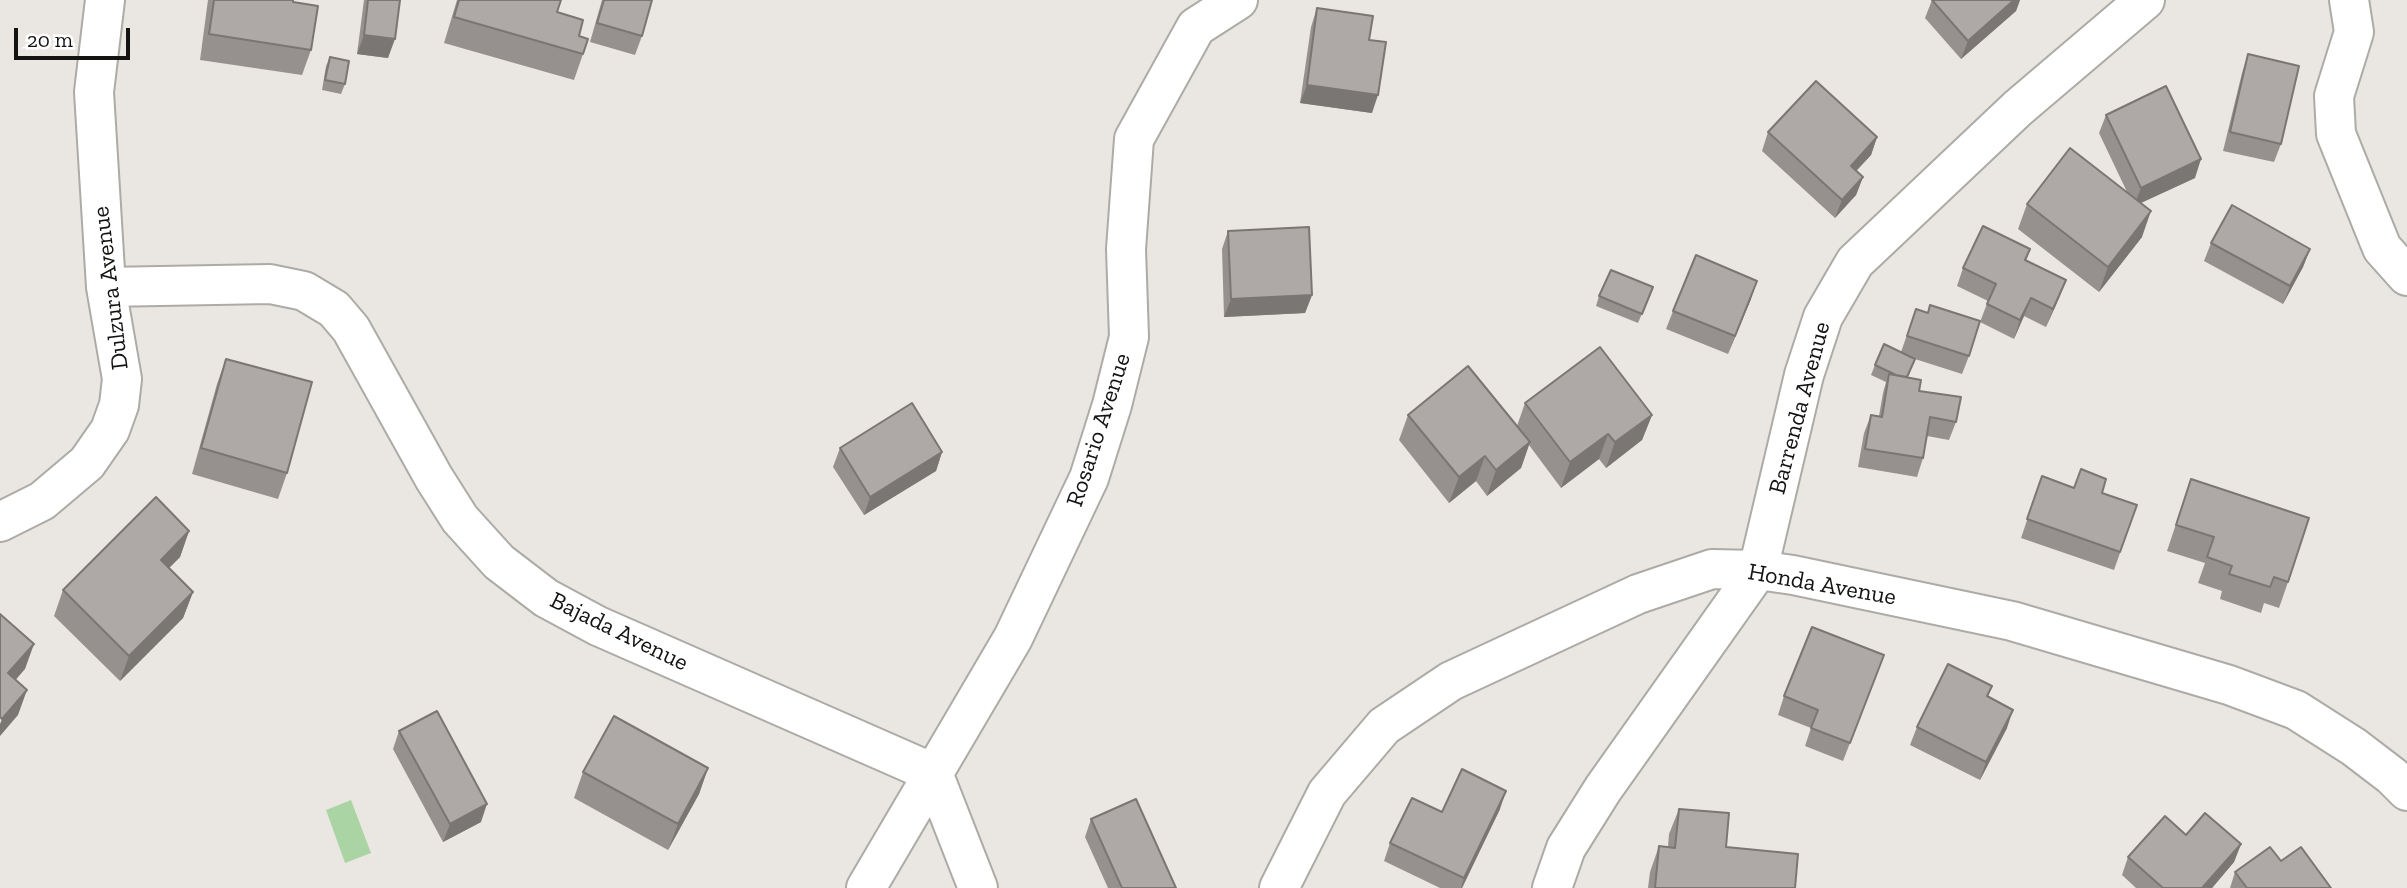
<!DOCTYPE html>
<style>
body{margin:0}
#map{position:relative;width:2407px;height:888px;overflow:hidden;background:#eae7e2;font-family:"Zilla Slab",serif}
canvas{display:block}
.scale{position:absolute;left:14px;top:28px;width:116px;height:32px;box-sizing:border-box;border:4px solid #131311;border-top:0;padding-left:9px;font-size:21px;line-height:24px;white-space:nowrap;color:#131311;-webkit-text-stroke:5px #fff;paint-order:stroke}
</style>
<div id="map">
<canvas width="2407" height="888"></canvas>
<div class="scale">20 m</div>
</div>
<script>
const c = document.querySelector('canvas').getContext('2d');
c.lineJoin = 'round';
function fill(path, color) { c.fillStyle = color; c.fill(path, 'evenodd'); }
function trace(path, color, width, dash) { c.strokeStyle = color; c.lineWidth = width; c.lineCap = dash ? 'butt' : 'round'; c.setLineDash(dash || []); c.stroke(path); }
function write(font, color, halo, rows, align = 'center') {
  c.font = font + ' "Zilla Slab",serif'; c.lineWidth = 5; c.setLineDash([]); c.textBaseline = 'middle'; c.strokeStyle = halo; c.fillStyle = color; for (const [text, x, y, turn = 0] of rows) {
    c.save(); c.translate(x, y); c.rotate((+turn || 0) * Math.PI / 180); c.textAlign = isNaN(turn) ? turn : align; if (halo) c.strokeText(text, 0, 0); c.fillText(text, 0, 0); c.restore();
  }
}
fill(new Path2D(`
 M351,800L371,853L345,863L326,810Z`), '#abd4a5');
const street = new Path2D(`
 M2349,0L2354,32L2334,96L2336,134L2382,248L2407,276
 M106,287L270,284L304,291L334,309L351,329L434,478L460,519L499,562L546,598L598,626L933,773L978,888
 M0,522L42,501L87,463L110,430L119,405L122,379L106,287L94,92L105,0
 M866,888L1013,638L1089,478L1112,405L1129,337L1126,249L1134,139L1196,27L1238,0
 M1279,888L1327,793L1384,726L1451,681L1638,594L1712,569L1758,570L1793,575L2012,621L2229,685L2296,710L2354,747L2392,776L2407,791
 M1552,888L1566,848L1603,789L1758,570L1804,375L1823,317L1855,262L2018,108L2145,0`);
trace(street, '#adaba6', 42);
trace(street, '#fff', 38);
fill(new Path2D(`
 M208,0H293V2L311,50L302,75L200,60Z
 M364,0H400L388,58L357,54Z
 M457,0H561L557,12L583,54L574,80L444,43Z
 M602,0H652L642,36L635,55L590,42Z
 M1932,0H2020L2016,11L1961,59L1925,18Z
 M1317,8L1369,40L1372,113L1300,103L1311,27Z
 M2248,54L2281,144L2274,162L2223,151L2242,73Z
 M330,57L345,84L341,94L322,90L326,66Z
 M2106,115L2195,178L2141,203L2142,237L2099,292L2018,229L2027,204L2128,194L2099,133Z
 M1768,132L1877,137L1871,155L1856,171L1863,177L1856,195L1835,218L1762,151Z
 M1228,231L1312,295L1305,313L1224,317L1222,249Z
 M2211,243L2310,249L2303,267L2283,304L2204,261Z
 M2030,249L2026,261L2066,280L2059,298L2046,327L2024,316L2014,339L1980,322L1988,301L1957,286L1963,268Z
 M1653,287L1638,323L1596,306L1599,296Z
 M1751,299L1728,354L1666,329L1673,311Z
 M1916,309L1969,356L1962,374L1915,359L1908,377L1919,391L1956,422L1949,440L1927,436L1923,458L1917,477L1858,467L1864,433L1871,415L1879,416L1883,393L1886,382L1871,375L1875,365L1901,352Z
 M226,359L287,473L278,499L192,474L217,384Z
 M1525,403L1652,415L1642,440L1606,468L1599,459L1561,488L1529,445L1521,468L1487,496L1476,481L1449,503L1399,440L1408,415L1517,426Z
 M840,448L942,452L936,471L864,515L833,467Z
 M2042,476L2074,488L2102,493L2137,505L2114,570L2021,538Z
 M2191,479L2288,582L2279,608L2264,603L2261,613L2220,599L2222,591L2198,583L2205,563L2167,551Z
 M189,531L180,557L169,568L193,592L183,618L120,681L54,616L63,590Z
 M1877,673L1843,761L1805,746L1811,728L1778,715L1784,696Z
 M1992,686L1988,696L2007,728L1980,780L1910,745L1917,727Z
 M399,731L481,822L443,842L393,749Z
 M708,768L699,794L668,850L574,798L583,772Z
 M1500,809L1462,888H1440L1384,861L1390,843L1442,812Z
 M1679,809L1726,847L1795,888H1648L1650,872L1659,846L1668,847L1669,834Z
 M1091,819L1176,888H1108L1085,837Z
 M2186,835L2241,844L2234,862L2212,888H2136L2122,875L2128,857Z
 M2281,861L2331,888H2230L2235,872Z`), '#96918f');
fill(new Path2D(`
 M2014,0H2020L2016,11L1961,59L1968,41Z
 M364,35L395,39L388,58L357,54Z
 M1307,85L1378,95L1372,113L1300,103Z
 M1877,137L1871,155L1844,184L1851,166Z
 M2201,159L2195,178L2134,206L2141,188Z
 M1863,177L1856,195L1835,218L1842,200Z
 M2151,211L2142,237L2099,292L2108,267Z
 M2310,249L2303,267L2283,304L2290,286Z
 M2066,280L2059,298L2046,327L2053,309Z
 M1757,281L1751,299L1728,354L1735,336Z
 M1312,295L1305,313L1224,317L1231,299Z
 M2031,298L2024,316L2014,339L2020,320Z
 M1652,415L1642,440L1606,468L1615,442Z
 M1608,434L1599,459L1561,488L1570,462Z
 M1530,442L1521,468L1487,496L1496,470Z
 M942,452L936,471L864,515L870,497Z
 M1485,456L1476,481L1449,503L1459,477Z
 M189,531L180,557L151,586L161,560Z
 M193,592L183,618L120,681L129,656Z
 M34,644L25,669L0,698L8,673Z
 M27,690L18,715L0,736V724L2,719Z
 M2013,710L2007,728L1980,780L1986,762Z
 M708,768L699,794L668,850L678,824Z
 M1506,791L1500,809L1462,888H1461L1464,878Z
 M487,804L481,822L443,842L450,824Z
 M2241,844L2234,862L2212,888H2202Z`), '#7a7674');
const building = new Path2D(`
 M214,0H293V2L318,6L311,50L209,34Z
 M368,0H400L395,39L364,35Z
 M459,0H561L557,12L583,20L579,36L588,39L583,54L454,17Z
 M604,0H652L642,36L597,23Z
 M1932,0H2014L1968,41Z
 M1317,8L1373,16L1369,40L1386,42L1378,95L1307,85Z
 M2248,54L2299,66L2281,144L2230,132Z
 M330,57L349,61L345,84L325,80Z
 M1816,81L1877,137L1851,166L1863,177L1842,200L1768,132Z
 M2166,86L2201,159L2141,188L2106,115Z
 M2070,148L2151,211L2108,267L2027,204Z
 M2232,205L2310,249L2290,286L2211,243Z
 M1983,226L2030,249L2025,260L2066,280L2053,309L2031,298L2020,320L1987,304L1996,284L1963,268Z
 M1309,227L1312,295L1231,299L1228,231Z
 M1696,255L1757,281L1735,336L1673,311Z
 M1611,270L1653,287L1642,314L1599,296Z
 M1930,305L1980,321L1969,356L1907,336L1916,309L1928,313Z
 M1884,344L1915,359L1907,377L1896,375L1875,365Z
 M1600,347L1652,415L1615,442L1608,434L1570,462L1525,403Z
 M226,359L312,382L287,473L201,448Z
 M1468,366L1530,442L1496,470L1485,456L1459,477L1408,415Z
 M1889,374L1921,380L1919,391L1961,397L1956,422L1930,417L1923,458L1865,449L1871,415L1882,417Z
 M912,403L942,452L870,497L840,448Z
 M2081,469L2106,479L2102,493L2137,505L2120,552L2027,519L2042,476L2074,488Z
 M2191,479L2309,518L2288,582L2274,577L2270,587L2229,574L2232,566L2207,557L2214,537L2176,525Z
 M156,497L189,531L161,560L193,592L129,656L63,590Z
 M0,614L34,644L8,673L27,690L2,719L0,717Z
 M1812,627L1884,655L1850,743L1811,728L1818,710L1784,696Z
 M1948,664L1992,686L1987,696L2013,710L1986,762L1917,727Z
 M437,711L487,804L450,824L399,731Z
 M614,716L708,768L678,824L583,772Z
 M1462,769L1506,791L1464,878L1390,843L1412,798L1442,812Z
 M1136,799L1176,888H1122L1091,819Z
 M1679,809L1729,813L1726,847L1798,854L1795,888H1655L1659,846L1675,848Z
 M2205,813L2241,844L2202,888H2163L2128,857L2165,816L2186,835Z
 M2270,847L2281,861L2301,847L2331,888H2247L2235,872Z`);
fill(building, '#aea9a6');
trace(building, '#7a7674', 2);
write('24px', '#131311', '#fff', [
 ["Dulzura Avenue",111,288,-97],
 ["Barrenda Avenue",1800,408,-75],
 ["Rosario Avenue",1099,430,-72],
 ["Honda Avenue",1822,585,10],
 ["Bajada Avenue",619,632,26]
]);
</script>
